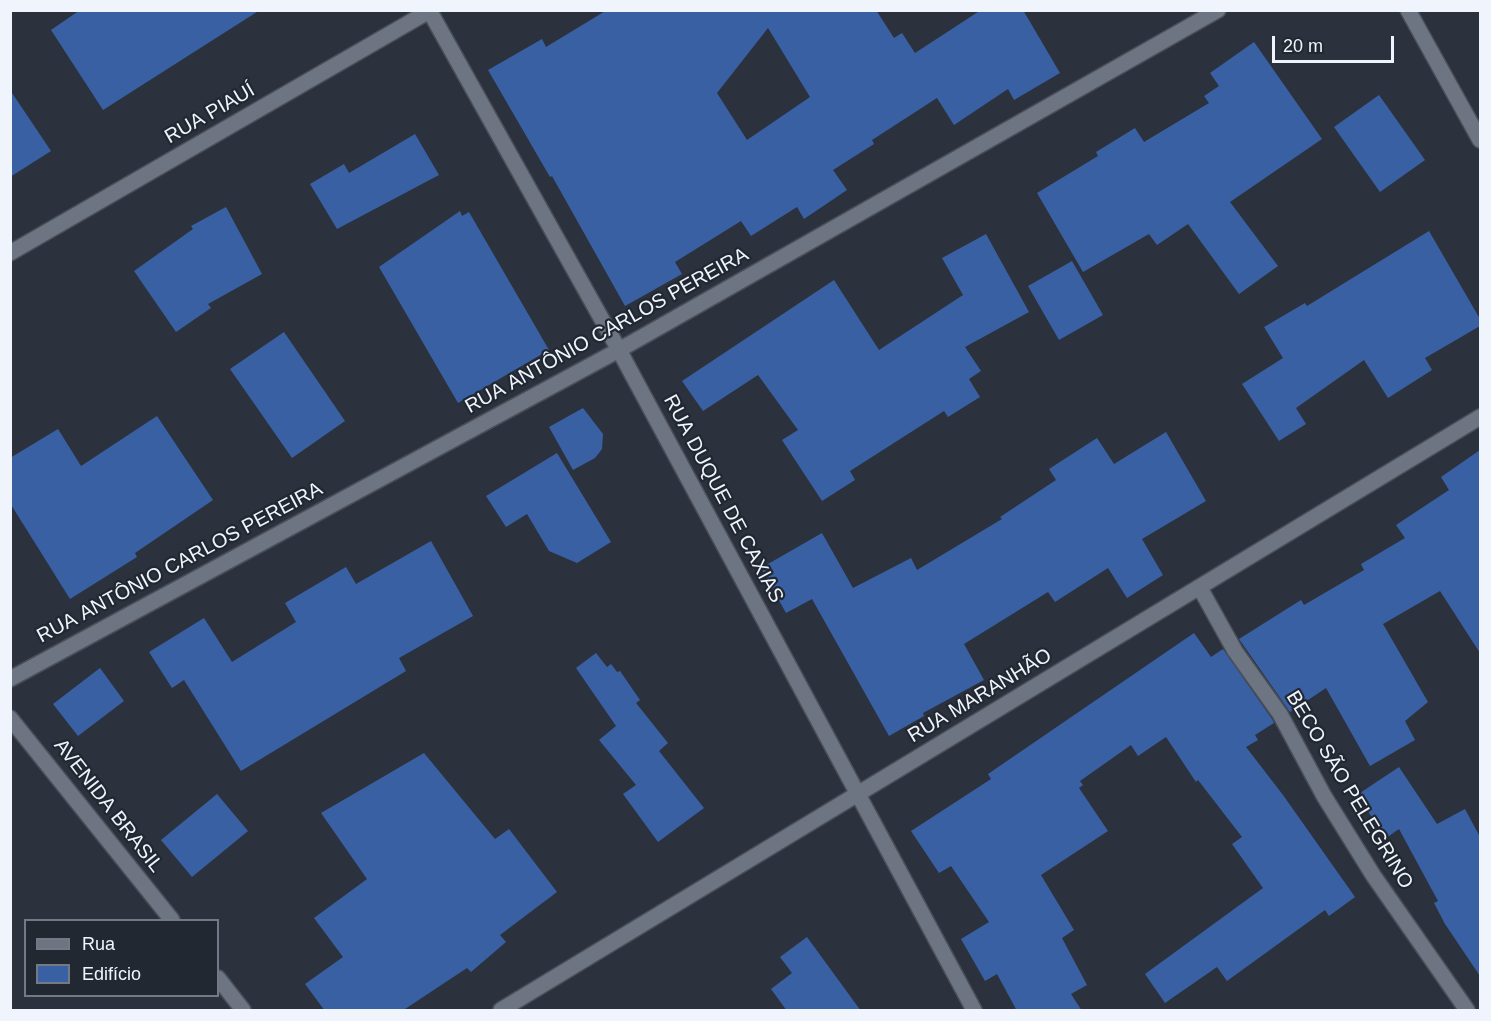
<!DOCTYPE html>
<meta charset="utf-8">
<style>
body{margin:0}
#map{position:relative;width:1491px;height:1021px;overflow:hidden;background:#2b323d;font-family:Helvetica,sans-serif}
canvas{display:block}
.frame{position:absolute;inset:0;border:12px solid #f0f4fc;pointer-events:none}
.legend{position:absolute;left:24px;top:919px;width:195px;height:78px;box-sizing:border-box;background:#222832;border:2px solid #747a83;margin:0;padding:8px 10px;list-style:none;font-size:18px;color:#f0f4fc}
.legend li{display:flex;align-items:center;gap:12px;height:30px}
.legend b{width:30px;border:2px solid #747a83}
.scale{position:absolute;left:1272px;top:36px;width:122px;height:27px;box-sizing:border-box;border:3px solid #f0f4fc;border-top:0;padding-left:8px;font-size:18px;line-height:21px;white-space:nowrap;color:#f0f4fc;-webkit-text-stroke:4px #222832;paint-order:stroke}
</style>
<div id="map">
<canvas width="1491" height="1021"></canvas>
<div class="frame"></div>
<ul class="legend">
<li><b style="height:8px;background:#6d7582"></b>Rua</li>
<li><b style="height:16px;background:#3a60a4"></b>Edifício</li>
</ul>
<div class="scale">20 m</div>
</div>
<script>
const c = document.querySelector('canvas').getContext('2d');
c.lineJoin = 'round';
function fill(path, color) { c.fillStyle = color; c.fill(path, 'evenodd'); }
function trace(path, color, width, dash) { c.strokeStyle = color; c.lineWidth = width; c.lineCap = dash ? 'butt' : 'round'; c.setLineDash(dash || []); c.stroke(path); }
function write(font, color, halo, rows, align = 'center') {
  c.font = font + ' Helvetica,sans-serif'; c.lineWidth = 4.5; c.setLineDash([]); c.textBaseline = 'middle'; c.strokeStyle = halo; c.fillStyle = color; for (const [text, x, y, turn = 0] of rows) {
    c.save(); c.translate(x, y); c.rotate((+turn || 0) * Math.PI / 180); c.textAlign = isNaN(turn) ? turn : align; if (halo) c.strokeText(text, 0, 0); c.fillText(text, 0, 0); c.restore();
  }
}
fill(new Path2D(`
 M80,10H260L103,110L51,30Z
 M607,10H876L894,38L902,33L915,53L981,10H1023L1060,73L1014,100L1008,89L954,125L937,98L872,140L874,144L833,170L847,190L804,219L797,207L751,236L741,221L675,262L682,274L625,306L552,176L550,177L488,70L542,39L546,47ZM768,28L810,97L747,140L717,93Z
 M1254,42L1322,139L1230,202L1278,266L1239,294L1188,224L1157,245L1149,234L1083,272L1037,193L1098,156L1096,152L1135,128L1144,142L1209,103L1204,96L1219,86L1210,73Z
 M10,90L51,151L10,177Z
 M1379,95L1425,160L1380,192L1334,127Z
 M415,134L439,175L337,229L310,184L344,164L349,173Z
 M226,207L262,274L208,304L211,308L176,332L134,271L193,229L191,226Z
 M460,211L462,216L469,212L549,350L458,403L379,267Z
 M1429,231L1480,319V326L1425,358L1432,370L1388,398L1364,360L1296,408L1306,424L1279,441L1242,384L1283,358L1264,327L1305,303L1307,306Z
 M986,234L1029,312L965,347L981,371L969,379L980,397L948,417L944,411L850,471L855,480L822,501L782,440L798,430L758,375L703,411L682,381L834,280L879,350L963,295L942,258Z
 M1072,261L1103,315L1059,340L1028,286Z
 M284,332L345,421L292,458L230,369Z
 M583,408L603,434L602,449L595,458L573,470L549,427Z
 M157,416L213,500L135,553L137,557L70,599L10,503V458L58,429L81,466Z
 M1166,432L1206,501L1142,539L1163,575L1127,598L1108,568L1055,602L1048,592L964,644L984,680L923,713L924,716L889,736L812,599L786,613L761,568L822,533L853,588L911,558L917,570L1002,519L1000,517L1056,480L1049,469L1097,438L1114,464Z
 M1480,450V653L1440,591L1383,624L1428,702L1405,721L1415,740L1370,766L1326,688L1290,712L1239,639L1301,600L1304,605L1364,570L1361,564L1405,538L1396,525L1449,490L1441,477Z
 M557,453L611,542L577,563L549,551L527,514L506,527L486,496Z
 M431,541L473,616L399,658L406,671L241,771L184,680L172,688L149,652L204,618L232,662L296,622L285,603L346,567L356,584Z
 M1194,633L1211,657L1223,649L1272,719L1274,723L1255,735L1258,740L1246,747L1283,795L1355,897L1329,916L1325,910L1227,981L1217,967L1165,1003L1145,974L1263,888L1232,844L1242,837L1198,780L1196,782L1166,737L1138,756L1131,745L1080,781L1083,785L1079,788L1108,831L1041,875L1074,930L1062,938L1087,985L1071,994L1082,1011H1017L997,974L985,981L961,939L989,922L951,866L939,873L911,831L991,779L988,774Z
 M596,653L607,667L611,664L617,672L620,671L640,700L636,703L668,743L659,751L704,808L658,842L623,794L636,785L599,740L616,726L576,668Z
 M100,668L124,701L78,736L53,704Z
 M424,753L495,839L509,829L557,892L500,935L506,942L471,972L467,968L402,1011H325L305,984L343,957L314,918L367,879L321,813Z
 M1399,767L1437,824L1465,809L1480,837V976L1445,924L1434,903L1438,901L1399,829L1386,838L1357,795Z
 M217,794L248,831L192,877L161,840Z
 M807,937L861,1011H787L771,989L792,973L780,957Z`), '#3a60a4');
const minor = new Path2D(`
 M429,10L619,350L974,1010
 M1408,10L1480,140
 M10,253L431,10
 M1200,588L1235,651L1280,714L1324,796L1373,875L1467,1010
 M10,679L619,350L1218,10
 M10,718L172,920
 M218,978L243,1010`);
const tertiary = new Path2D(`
 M501,1010L1480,417`);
trace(minor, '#494e58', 18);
trace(tertiary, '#494e58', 18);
trace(minor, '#6d7582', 15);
trace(tertiary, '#6d7582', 15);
write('20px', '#f0f4fc', '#222832', [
 ["RUA PIAUÍ",210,114,-30],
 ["RUA ANTÔNIO CARLOS PEREIRA",607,331,-29],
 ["RUA DUQUE DE CAXIAS",723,499,62],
 ["RUA ANTÔNIO CARLOS PEREIRA",180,563,-28],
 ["RUA MARANHÃO",980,696,-31],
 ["BECO SÃO PELEGRINO",1349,790,59],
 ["AVENIDA BRASIL",108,806,52]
]);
</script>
